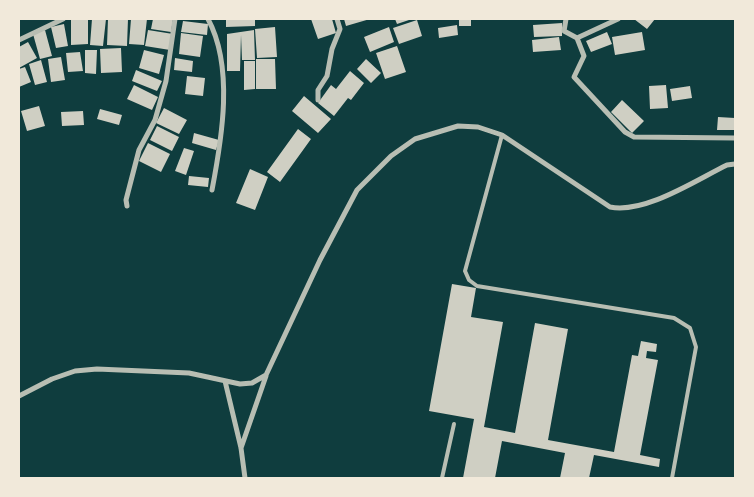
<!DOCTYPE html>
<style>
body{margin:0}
#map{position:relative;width:754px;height:497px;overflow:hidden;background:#0f3d3e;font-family:"Titillium Web",sans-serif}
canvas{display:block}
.frame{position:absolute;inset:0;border:20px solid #f1e9da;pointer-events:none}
</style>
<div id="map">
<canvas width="754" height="497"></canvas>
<div class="frame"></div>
</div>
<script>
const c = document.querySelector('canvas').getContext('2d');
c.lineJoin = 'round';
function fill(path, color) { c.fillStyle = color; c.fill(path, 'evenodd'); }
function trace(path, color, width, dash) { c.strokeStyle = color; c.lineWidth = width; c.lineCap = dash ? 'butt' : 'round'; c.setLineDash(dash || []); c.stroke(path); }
fill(new Path2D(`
 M71,19H88V44L71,45Z
 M92,19H106L103,46L90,45Z
 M108,19H128L127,46L107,45Z
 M131,19H147L144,45L129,44Z
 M153,19H173L171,32L151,29Z
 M226,19H255V26L226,27Z
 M311,19H332L336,33L318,39Z
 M344,19H370L346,26Z
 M395,19H412L397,24Z
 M459,19H471V26H459Z
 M634,19H655L647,29Z
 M417,20L422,36L399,44L393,28Z
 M183,21L208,24L207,35L181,32Z
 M562,23V36L534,37L533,25Z
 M64,24L68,46L56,48L51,27Z
 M457,25L458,35L439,38L438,28Z
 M275,27L277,57L257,58L255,29Z
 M389,27L394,42L370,52L364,37Z
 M45,30L52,56L40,59L33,34Z
 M148,30L173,34L170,50L145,46Z
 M254,30L255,60H242L241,35L240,71H227V34Z
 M607,32L612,44L591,52L586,41Z
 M642,32L645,50L615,55L612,37Z
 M181,33L203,36L200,57L179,54Z
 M559,37L561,50L533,52L532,40Z
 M28,42L37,58L19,68V47Z
 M397,46L406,72L385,79L376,53Z
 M121,48L122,72L101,73L100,49Z
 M85,50H97L96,74L85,73Z
 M144,50L164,55L159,74L139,68Z
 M80,52L83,71L68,72L66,53Z
 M61,57L65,80L51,82L48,59Z
 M175,58L193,61L192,72L174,70Z
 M256,59H275L276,89H256Z
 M366,59L381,73L371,83L357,69Z
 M41,60L47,82L35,85L29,64Z
 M244,61H255V89L244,90Z
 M25,67L31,82L19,87V69Z
 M136,70L162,81L157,91L132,81Z
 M350,71L364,83L351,100L348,98L334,116L318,103L331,85L336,89Z
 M187,76L205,78L203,96L185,94Z
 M134,85L158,97L152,110L127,99Z
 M666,85L668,108L650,109L649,86Z
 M690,86L692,98L672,101L670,89Z
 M304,96L331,119L318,133L292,111Z
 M622,100L644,121L632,133L611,112Z
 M39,106L45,126L27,131L21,111Z
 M164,108L187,120L179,134L156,123Z
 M100,109L122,115L119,125L97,119Z
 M83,111L84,125L62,126L61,112Z
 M718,117L735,118V130H717Z
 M157,126L179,137L172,151L150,140Z
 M298,129L311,139L280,182L267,172Z
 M194,133L219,140L216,150L192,143Z
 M148,143L170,154L161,172L139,161Z
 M184,148L194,151L186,175L175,171Z
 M250,169L268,177L255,210L236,203Z
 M189,176L209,178L208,187L188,185Z
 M452,284L476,288L471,317L503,322L484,427L515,433L535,323L568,329L548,440L614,452L632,355L638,356L641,341L657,344L656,352L647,351L646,358L658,360L640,455L660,459L659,467L594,455L589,478H560L565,453L502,441L495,478H463L474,419L429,411Z`), '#cfcfc3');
trace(new Path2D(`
 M502,135L465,271L469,280L477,286L674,318L690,328L696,347L672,478
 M442,478L454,424`), '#b8beb3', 4);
trace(new Path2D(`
 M208,19C234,67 222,138 212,190
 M566,19L564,31L577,38
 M618,19L577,38L584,56L574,77L625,132L634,137L735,138
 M19,40L63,19
 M318,100V90L327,76L332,49L340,29L337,19
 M127,206L126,200L139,150L155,120L166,81L175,19
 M225,381L241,448L245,478
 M19,396L52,379L75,371L97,369L189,373L240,384L252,383L266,375L320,260L357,190L391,156L415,139L458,126L478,127L502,135L610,207C645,214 696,180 727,165L735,164
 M241,448L266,376`), '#b8beb3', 5);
</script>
